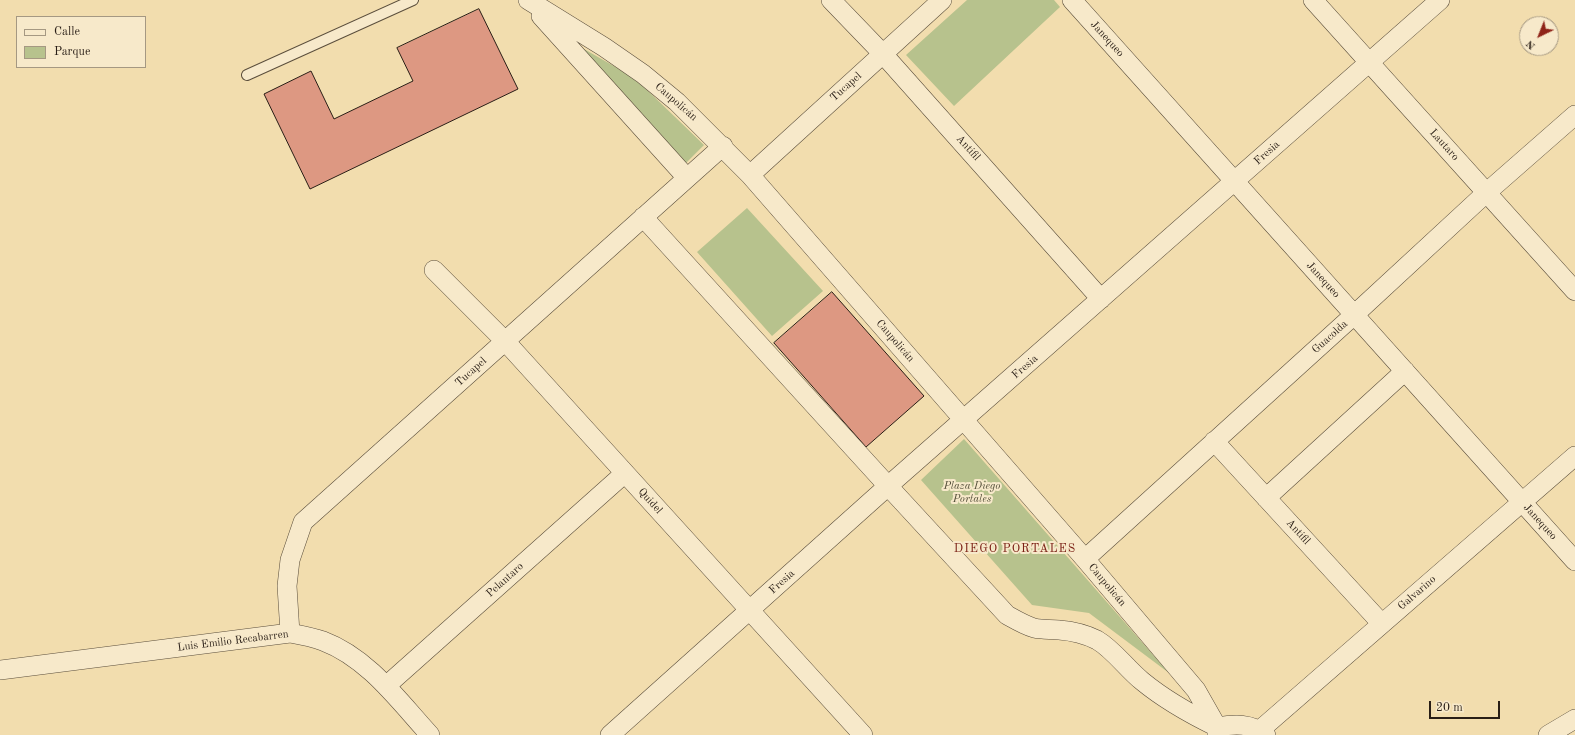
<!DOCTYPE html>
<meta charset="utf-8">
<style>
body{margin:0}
#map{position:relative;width:1575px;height:735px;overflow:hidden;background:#f2ddae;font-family:"Old Standard TT",serif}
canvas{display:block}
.legend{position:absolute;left:16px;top:16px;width:130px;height:52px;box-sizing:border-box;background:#f7e9ca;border:1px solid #a59882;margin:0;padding:5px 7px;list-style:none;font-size:12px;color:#291e16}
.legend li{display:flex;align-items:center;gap:8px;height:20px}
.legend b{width:20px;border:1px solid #a59882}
.north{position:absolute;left:1519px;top:16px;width:40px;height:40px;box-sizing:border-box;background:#f7e9ca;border:1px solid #a59882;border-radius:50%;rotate:223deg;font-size:11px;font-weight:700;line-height:16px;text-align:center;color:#291e16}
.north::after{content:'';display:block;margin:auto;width:14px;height:18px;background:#8f2418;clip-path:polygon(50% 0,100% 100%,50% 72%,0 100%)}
.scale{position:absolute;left:1429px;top:701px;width:71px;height:18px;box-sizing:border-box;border:2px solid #291e16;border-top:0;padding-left:5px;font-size:12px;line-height:14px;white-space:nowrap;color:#291e16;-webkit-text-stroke:3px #f7e9ca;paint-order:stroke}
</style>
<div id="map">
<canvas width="1575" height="735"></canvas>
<ul class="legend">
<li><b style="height:5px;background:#f7e9ca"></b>Calle</li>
<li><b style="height:11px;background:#b7c28d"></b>Parque</li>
</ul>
<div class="north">N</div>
<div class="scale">20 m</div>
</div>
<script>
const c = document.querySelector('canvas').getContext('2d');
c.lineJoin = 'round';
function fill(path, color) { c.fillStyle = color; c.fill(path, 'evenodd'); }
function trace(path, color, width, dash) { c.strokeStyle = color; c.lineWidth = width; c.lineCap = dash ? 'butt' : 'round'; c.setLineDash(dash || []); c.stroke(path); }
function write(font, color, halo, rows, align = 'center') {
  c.font = font + ' "Old Standard TT",serif'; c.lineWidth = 4; c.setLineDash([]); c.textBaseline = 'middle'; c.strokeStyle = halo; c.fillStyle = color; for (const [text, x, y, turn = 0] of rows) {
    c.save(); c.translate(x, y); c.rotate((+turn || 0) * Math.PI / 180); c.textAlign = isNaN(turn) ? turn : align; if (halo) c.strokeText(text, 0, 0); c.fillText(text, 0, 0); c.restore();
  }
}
fill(new Path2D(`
 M967,0H1054L1060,7L954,106L906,55Z
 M570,41L626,73L644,87L704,145L685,164Z
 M747,208L823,291L772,336L697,252Z
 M964,439L1169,673L1089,613L1032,605L921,480Z`), '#b7c28d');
const building = new Path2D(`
 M479,9L518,89L310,189L264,94L311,71L334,119L413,81L397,48Z
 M832,292L924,396L866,447L774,343Z`);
fill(building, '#dd9882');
trace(building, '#291e16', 1);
const service = new Path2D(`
 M247,75L413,0`);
const minor = new Path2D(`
 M528,0L604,47L643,74L677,102L750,175L1085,559L1196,690L1217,727V735
 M831,0L883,54L1101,299
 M1072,0L1575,561
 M1313,0L1575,291
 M541,16L687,178
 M750,175L942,0
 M643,217L888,486L1007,615C1016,620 1024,625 1034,628C1043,630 1051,629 1059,630C1072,631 1085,634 1097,640C1114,650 1126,668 1142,681C1165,700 1190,714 1217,727
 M434,270L505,341L863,735
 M1214,441L1382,624
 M1266,498L1405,371
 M1085,559L1354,315L1486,193L1575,115
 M290,633L287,586L290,560L303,522L723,146
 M0,670L290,633C301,635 312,637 323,641C368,658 398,700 430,735
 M386,686L625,473
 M1217,727C1235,724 1251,723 1266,735
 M1260,730L1575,456
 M610,735L888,486L1440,0
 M1548,735L1575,719`);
trace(service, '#5b4e3c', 12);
trace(minor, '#5b4e3c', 20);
trace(service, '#f7e9ca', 10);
trace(minor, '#f7e9ca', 19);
write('11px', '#291e16', '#f7e9ca', [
 ["Janequeo",1107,39,48],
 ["Tucapel",846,87,-42],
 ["Caupolicán",676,102,41],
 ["Lautaro",1444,145,48],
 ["Antifil",968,148,48],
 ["Fresia",1267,153,-42],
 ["Janequeo",1323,280,48],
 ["Guacolda",1330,337,-42],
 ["Caupolicán",895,341,49],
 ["Fresia",1025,367,-41],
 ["Tucapel",471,372,-42],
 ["Quidel",650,501,48],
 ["Janequeo",1540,522,48],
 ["Antifil",1298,532,47],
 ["Pelantaro",505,580,-42],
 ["Fresia",782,582,-42],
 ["Caupolicán",1107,585,50],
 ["Galvarino",1417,593,-41],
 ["Luis Emilio Recabarren",233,641,-7]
]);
write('italic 11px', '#544f3a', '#f7e9ca', [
 ["Plaza Diego",972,486],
 ["Portales",972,499]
]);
c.letterSpacing = '1px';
write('12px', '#7a1f14', '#f7e9ca', [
 ["DIEGO PORTALES",1015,549]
]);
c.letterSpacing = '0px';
</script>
